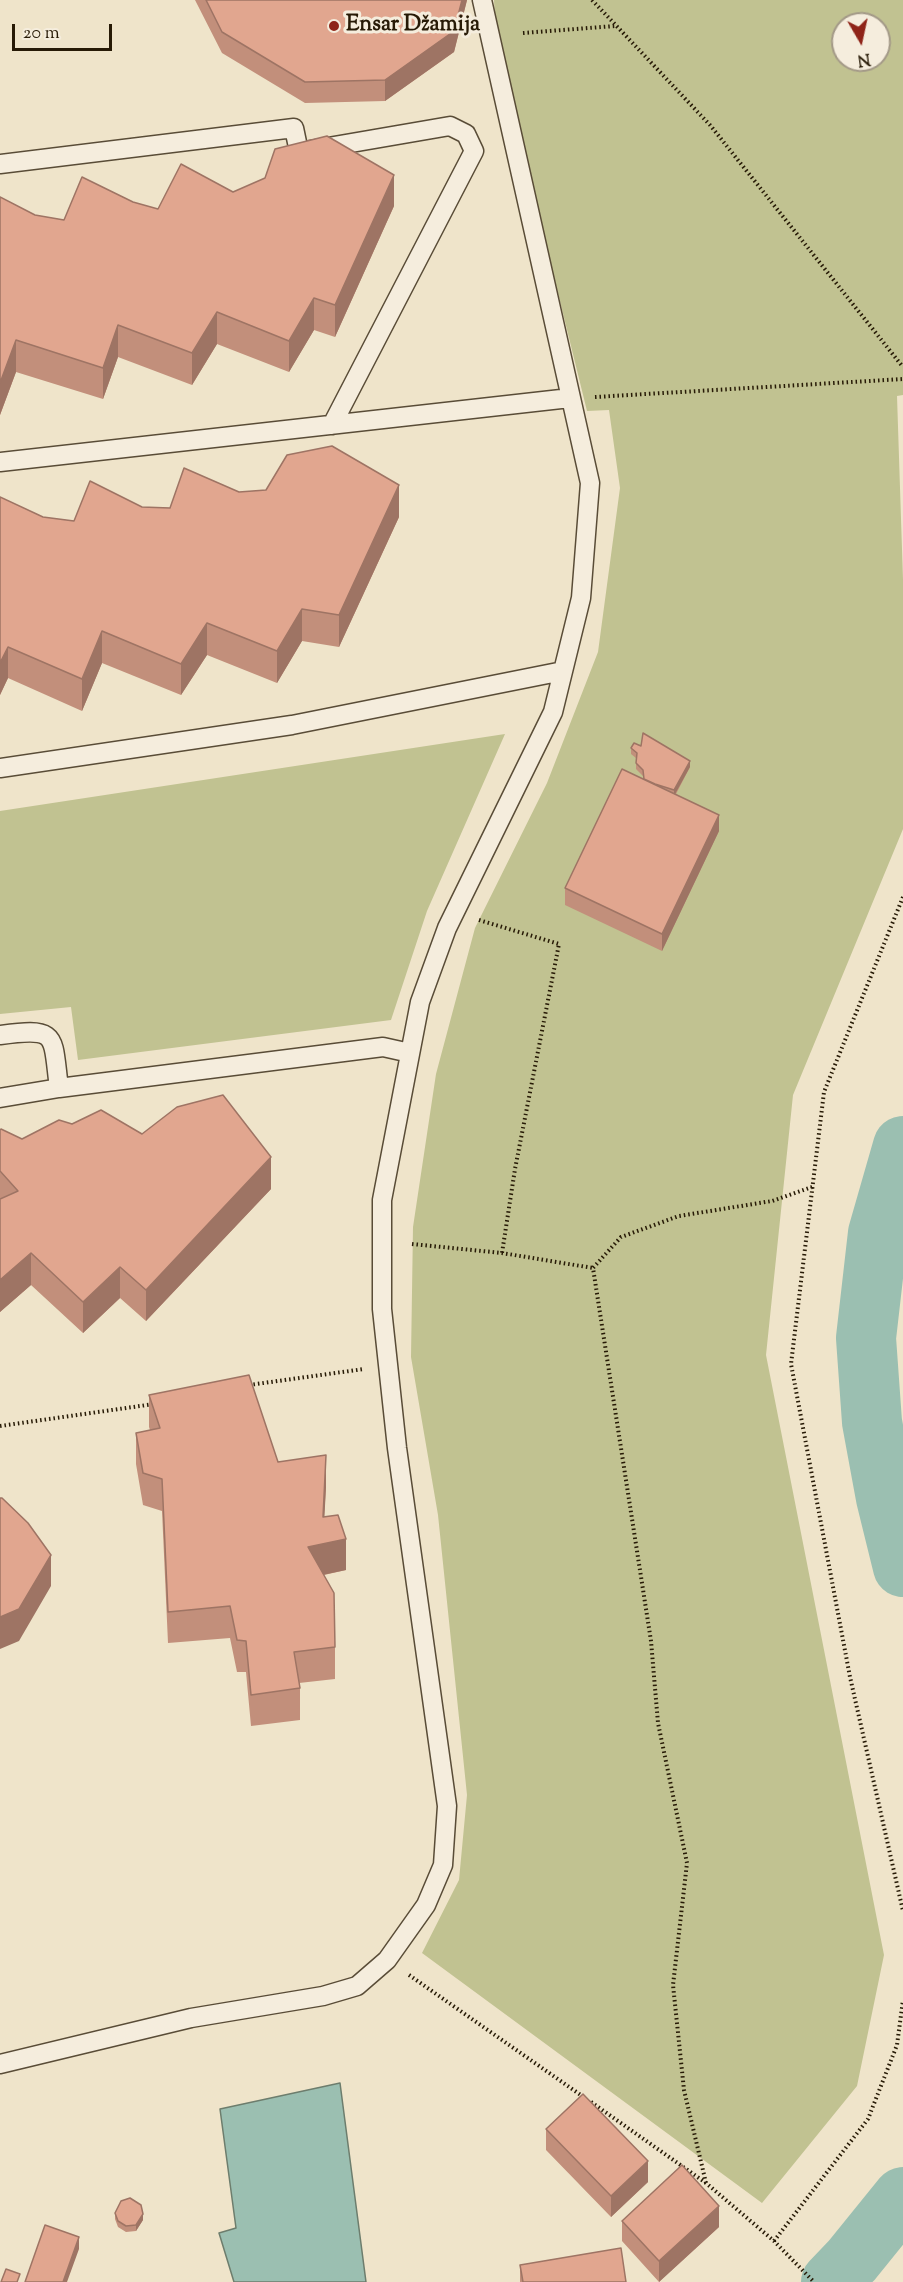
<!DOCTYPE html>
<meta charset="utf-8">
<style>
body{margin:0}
#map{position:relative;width:903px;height:2282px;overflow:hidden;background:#efe4ca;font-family:"Sorts Mill Goudy",serif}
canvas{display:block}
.north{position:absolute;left:831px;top:12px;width:60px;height:60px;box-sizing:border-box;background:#f5eddd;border:2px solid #a39987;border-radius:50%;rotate:171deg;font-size:16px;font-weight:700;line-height:24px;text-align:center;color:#271a06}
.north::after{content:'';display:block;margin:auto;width:21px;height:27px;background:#8f2418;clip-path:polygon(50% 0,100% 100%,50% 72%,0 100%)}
.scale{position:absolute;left:12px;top:24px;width:100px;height:27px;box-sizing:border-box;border:3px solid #271a06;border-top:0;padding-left:8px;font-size:18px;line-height:21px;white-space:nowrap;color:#271a06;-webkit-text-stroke:4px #f5eddd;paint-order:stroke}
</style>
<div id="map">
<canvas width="903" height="2282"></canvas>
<div class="north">N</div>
<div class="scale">20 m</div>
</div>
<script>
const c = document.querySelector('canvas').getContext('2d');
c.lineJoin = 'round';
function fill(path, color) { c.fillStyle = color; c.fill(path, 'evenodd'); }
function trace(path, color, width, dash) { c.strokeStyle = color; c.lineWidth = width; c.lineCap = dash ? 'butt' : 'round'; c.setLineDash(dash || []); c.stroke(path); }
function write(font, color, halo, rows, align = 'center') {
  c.font = font + ' "Sorts Mill Goudy",serif'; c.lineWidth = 6; c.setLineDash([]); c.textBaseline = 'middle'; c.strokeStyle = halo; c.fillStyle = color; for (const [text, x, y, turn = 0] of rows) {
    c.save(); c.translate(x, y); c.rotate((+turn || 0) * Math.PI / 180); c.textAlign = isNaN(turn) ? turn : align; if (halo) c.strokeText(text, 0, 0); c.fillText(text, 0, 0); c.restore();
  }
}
fill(new Path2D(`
 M494,0H903V395L897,396L903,580V829L793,1095L766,1355L884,1955L857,2086L762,2203L422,1953L459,1880L467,1795L438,1515L411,1357L413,1227L436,1074L475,928L547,783L598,652L620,488L609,410L587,411L496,41ZM843,24H879V60H843Z
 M505,734L427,911L391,1020L78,1060L71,1007L0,1014V811Z`), '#c1c291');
const water = new Path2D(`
 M340,2083L366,2282H234L219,2233L236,2228L220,2109Z`);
fill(water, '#9bbfb1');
trace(water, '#6d7d6d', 1.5);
trace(new Path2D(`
 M903,1146L878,1233L866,1338L872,1422L886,1498L903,1567
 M831,2282L852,2260L903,2197`), '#9bbfb1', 60);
const lane = new Path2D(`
 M0,164L294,128L299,152L450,126L466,134L474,151L332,425
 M0,462L570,398
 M0,768L292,725L563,671
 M0,1035C59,1027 52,1034 59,1088
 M0,1098L59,1088L383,1047L410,1053
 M0,2064L191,2018L323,1996L357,1986L387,1960L426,1905L443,1865L447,1806L397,1448L382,1309V1200L420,1002L447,928L553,712L581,598L590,483L482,0`);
trace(lane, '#594c37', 21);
trace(new Path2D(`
 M592,0L710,125L903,367
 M523,33L615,26
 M595,397L903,379
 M903,897L824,1092L791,1364L850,1677L903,1911
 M479,920L559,944L515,1169L502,1253
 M412,1244L502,1253L593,1268
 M249,1385L364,1369
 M0,1426L154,1404
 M409,1975L585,2098
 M591,2102L706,2183L774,2241L814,2282
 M706,2183L684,2090L673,1985L687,1863L658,1723L651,1641L593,1268L621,1237L679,1216L772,1201L812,1187
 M774,2241L868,2119L897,2045L903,2000`), '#271a06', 4, [1.5, 3]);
trace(lane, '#f5eddd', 18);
fill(new Path2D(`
 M195,0H467L454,52L385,101L305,103L222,53Z
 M233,192L394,206L335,337L314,330L289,372L217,344L192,385L118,357L103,399L16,372L0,415V197L35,215L64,220L133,202L158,209Z
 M239,492L399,517L339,647L302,641L277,683L207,655L181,695L102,663L82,711L8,678L0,695V497L43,517L74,521L142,507L170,508Z
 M631,748L690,767L676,794L719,831L662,951L565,905V888L643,779V776L636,769V758L631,754Z
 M72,1124L142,1134L271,1189L146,1321L120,1298L83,1333L31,1285L0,1312V1130L22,1139Z
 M149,1395L326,1487L324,1517L346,1570L324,1575L335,1647V1679L299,1683L300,1688V1720L251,1726L246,1672H237L230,1638L168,1643L162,1511L143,1505L136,1464V1433L150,1430L149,1427Z
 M546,2129L648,2182L611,2217L546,2150Z
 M115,2213L143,2220L136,2231L126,2232L118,2227L115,2219Z
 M622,2221L719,2227L659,2282L622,2241Z
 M520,2265L626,2282H520Z`), '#c28f7b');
fill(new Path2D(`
 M462,0H467L454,52L385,101V80Z
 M394,175V206L335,337V305Z
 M314,298V330L289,372V341Z
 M217,312V344L192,385V353Z
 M118,325V357L103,399V368Z
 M16,340V372L0,415V383Z
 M399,485V517L339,647V615Z
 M302,609V641L277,683V651Z
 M207,623V655L181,695V664Z
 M102,631V663L82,711V679Z
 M8,647V678L0,695V663Z
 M690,761V767L674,796V790Z
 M719,815V831L662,951V934Z
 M271,1157V1189L146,1321V1290Z
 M31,1253V1285L0,1312V1280Z
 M120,1267V1298L83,1333V1302Z
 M326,1455V1487L323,1544L346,1539V1570L308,1578V1547L323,1517Z
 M51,1555V1586L19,1641L0,1649V1617Z
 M648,2161V2182L611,2217V2196Z
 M719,2206V2227L659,2282V2261Z
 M143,2214V2220L136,2231V2225Z
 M79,2237V2249L67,2282H63Z`), '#9e7464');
const building = new Path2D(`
 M206,0H462L454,31L385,80L305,82L222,32Z
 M327,136L394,175L335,305L314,298L289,341L217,312L192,353L118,325L103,368L16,340L0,383V197L35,215L64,220L82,177L133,202L158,209L181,164L233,192L265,178L275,149Z
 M332,446L399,485L339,615L302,609L277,651L207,623L181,664L102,631L82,679L8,647L0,663V497L43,517L74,521L90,481L142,507L170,508L184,468L239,492L266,490L287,455Z
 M643,733L690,761L674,790L655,784L644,779L643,770L636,763L637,753L631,748L634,743L641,746Z
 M622,769L719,815L662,934L565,888Z
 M223,1095L271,1157L146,1290L120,1267L83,1302L31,1253L0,1280V1199L18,1191L0,1171V1130L1,1129L22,1139L59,1120L72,1124L101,1110L142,1134L177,1107Z
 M249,1375L278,1462L326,1455L323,1517L338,1515L346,1539L308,1547L334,1593L335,1647L294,1652L300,1688L251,1695L246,1641L237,1640L230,1606L168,1612L162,1479L143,1473L136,1433L160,1428L149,1395Z
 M0,1498H2L28,1523L51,1555L19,1609L0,1617Z
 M583,2094L648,2161L611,2196L546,2129Z
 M682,2165L719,2206L659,2261L622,2221Z
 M130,2198L141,2205L143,2214L136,2225L126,2226L118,2221L115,2213L121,2201Z
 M45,2225L79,2237L63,2282H25Z
 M621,2248L626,2282H523L520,2265Z
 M6,2269L20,2274L17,2282H1Z`);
fill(building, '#e1a68f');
trace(building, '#9e7464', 1.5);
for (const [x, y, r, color] of [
 [334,26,6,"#8f2418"]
]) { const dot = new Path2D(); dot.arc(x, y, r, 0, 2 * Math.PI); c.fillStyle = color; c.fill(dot); trace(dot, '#f5eddd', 2); }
write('bold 22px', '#271a06', '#f5eddd', [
 ["Ensar Džamija",346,26]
], 'left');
</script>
